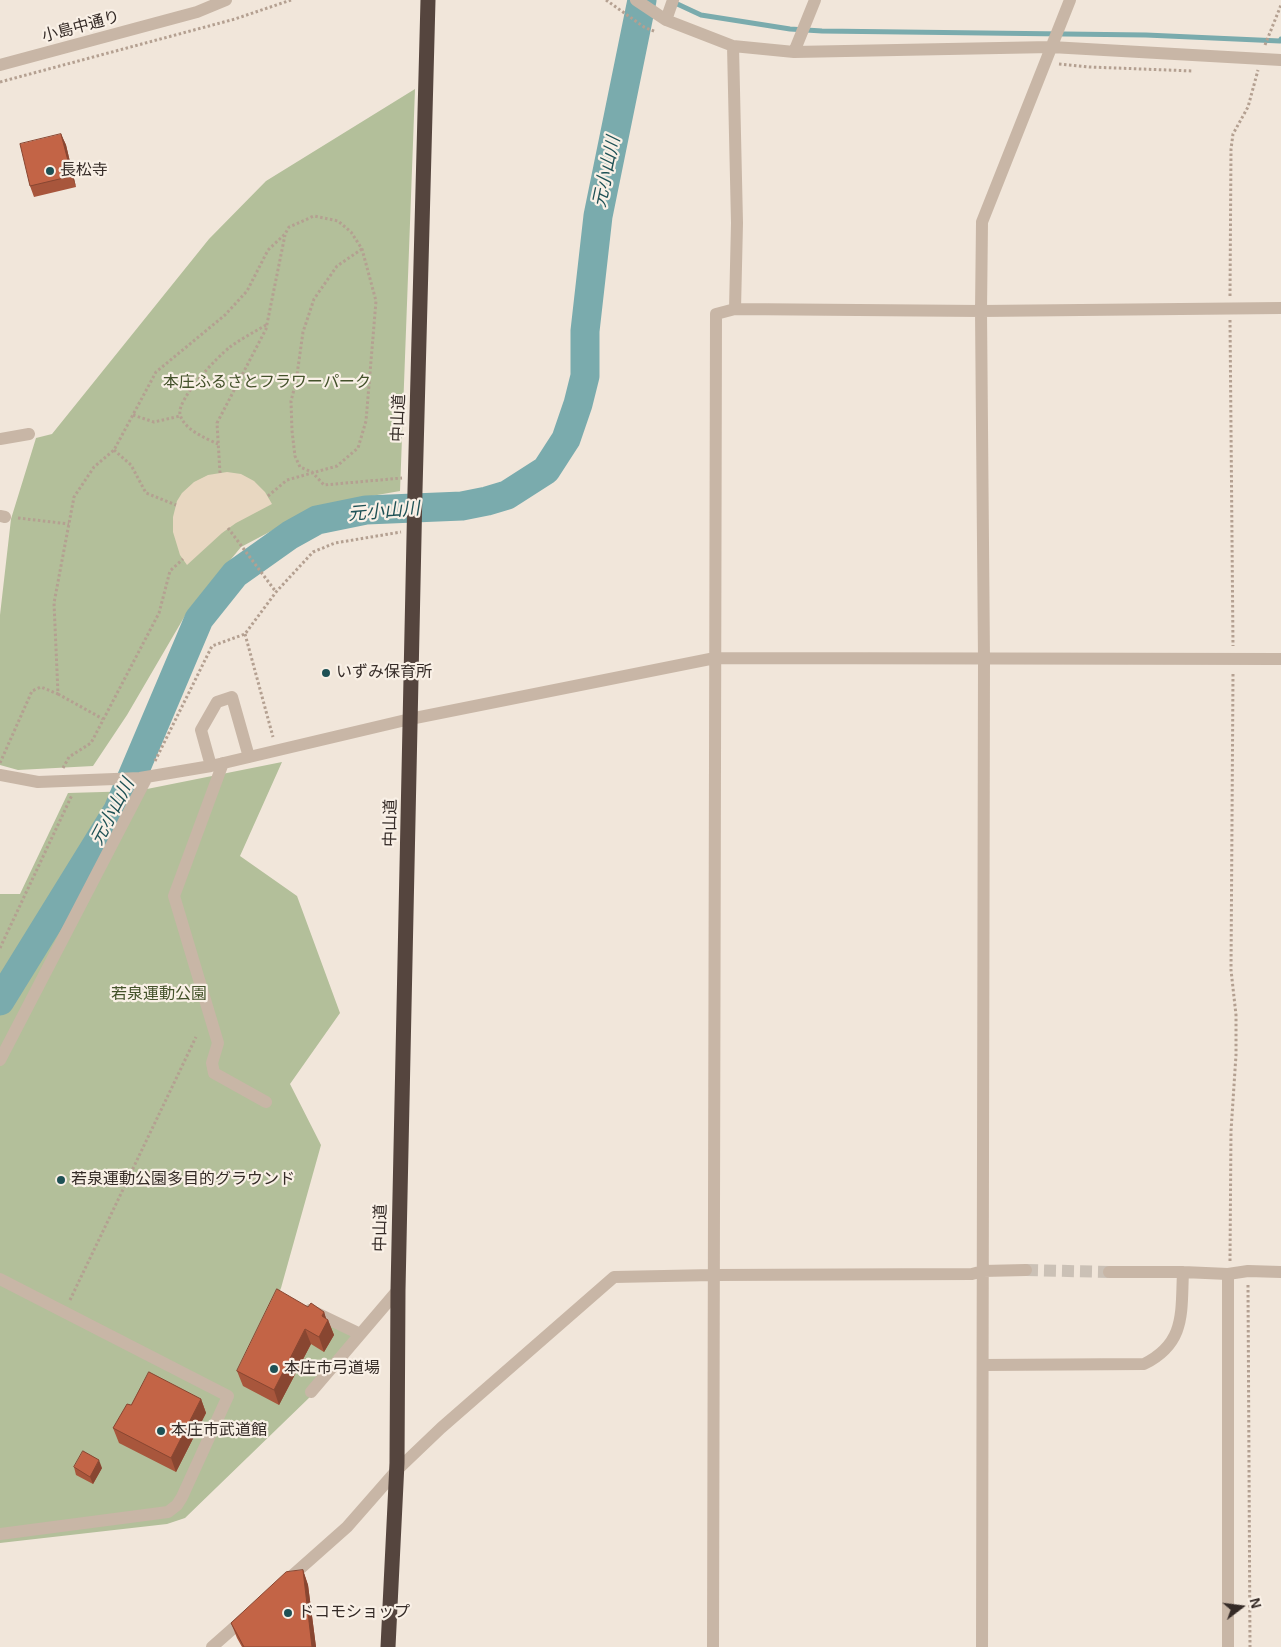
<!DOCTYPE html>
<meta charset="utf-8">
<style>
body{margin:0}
#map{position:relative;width:1281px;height:1647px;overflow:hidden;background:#f1e6da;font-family:Arial,sans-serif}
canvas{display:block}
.north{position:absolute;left:1216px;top:1582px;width:50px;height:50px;-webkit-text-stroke:4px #f9f0e6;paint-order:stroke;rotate:75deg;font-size:14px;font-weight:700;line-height:20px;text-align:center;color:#352b27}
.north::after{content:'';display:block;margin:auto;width:18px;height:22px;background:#352b27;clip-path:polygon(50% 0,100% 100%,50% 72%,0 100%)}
</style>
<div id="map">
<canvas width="1281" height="1647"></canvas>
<div class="north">N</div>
</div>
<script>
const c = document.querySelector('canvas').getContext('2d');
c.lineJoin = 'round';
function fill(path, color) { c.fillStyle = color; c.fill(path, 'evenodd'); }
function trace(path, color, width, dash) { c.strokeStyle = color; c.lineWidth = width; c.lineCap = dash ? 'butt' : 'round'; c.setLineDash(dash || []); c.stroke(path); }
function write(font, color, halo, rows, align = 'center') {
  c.font = font + ' Arial,"Noto Sans JP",sans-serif'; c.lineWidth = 4.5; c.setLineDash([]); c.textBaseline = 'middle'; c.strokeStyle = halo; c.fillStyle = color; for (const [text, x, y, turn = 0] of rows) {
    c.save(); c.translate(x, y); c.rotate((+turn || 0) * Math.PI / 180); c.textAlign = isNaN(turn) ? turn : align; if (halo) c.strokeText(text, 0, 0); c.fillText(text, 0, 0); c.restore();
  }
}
fill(new Path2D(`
 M415,89L400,491L360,498L294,519L241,547L186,614L127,715L93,766L18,770L0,765V615L11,519L36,438L52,434L209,239L266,181Z
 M282,762L240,856L297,896L340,1013L290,1084L321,1145L281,1288L277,1297L355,1335L311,1396L185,1518L167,1524L0,1543V894H20L68,793L137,791Z`), '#b3bf9a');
fill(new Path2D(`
 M227,472L241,474L254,481L265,492L272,504L236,523L222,533L187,565L180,555L173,532V517L177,501L182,493L194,482L208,475Z`), '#e8d7c1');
trace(new Path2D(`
 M673,2L701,15L790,29L822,31L1146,35L1280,41L1281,39`), '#7aabad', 5);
trace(new Path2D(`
 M0,1001L118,810L199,619L235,574L290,535L317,520L366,510L462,506L487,501L507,495L546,470L566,439L578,404L585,376V331L598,216L642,0`), '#7aabad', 29);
trace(new Path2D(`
 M1026,1270L1109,1272`), '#cbc1b6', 12, [12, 6]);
trace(new Path2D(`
 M606,0L644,27L656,32
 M1265,45L1281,5
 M1059,64L1090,67L1193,71
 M0,82L235,19L291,0
 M362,249L337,266L314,299L303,332L296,382L291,401L292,431L295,456L300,467L312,472L324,485L402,478
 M1230,296L1231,149L1233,134L1248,107L1258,70
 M1230,320L1233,646
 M133,415L154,422L180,416
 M218,444C205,438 183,429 180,414C177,399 218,356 230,347C241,339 254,332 266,325
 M114,450L131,465L146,493L176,505
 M220,473L217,423L266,329L285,235
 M18,518L69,524
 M228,528L276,592
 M245,634L273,737
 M58,694L103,719
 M155,761L212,646L245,634L276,592L313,552L335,543L401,532
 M0,763L32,691L41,687L58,694L54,603L74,497L94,467L114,450L156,372L225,315L247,291L268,250L285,234L289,227L314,216L338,221L351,232L362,249L376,301L366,421L358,448L337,466L287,480L268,496
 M63,768L69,757L91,743L159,613L170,571L183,559
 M0,948L72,795
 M1230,1261L1231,1131L1236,1055V1015L1231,970L1233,673
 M1248,1285L1250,1647
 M70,1300L196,1037`), '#b4a091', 3, [2.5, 2.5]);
trace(new Path2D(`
 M636,0L666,20L733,46L794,52L1051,47L1281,60
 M666,20L673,0
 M733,46L737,223L735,309
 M794,52L815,0
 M0,65L197,12L226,0
 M0,439L29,434
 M0,516L5,517
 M223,763L174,896L218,1043L212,1063L214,1073L266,1102
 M211,766L201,730L217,702L232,697L249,757
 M0,775L38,782L140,778L211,766L410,719L715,658L1281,659
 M0,1060L147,777
 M1109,1272H1183L1228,1274L1248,1271L1281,1272
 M1228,1274V1647
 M0,1279L228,1396L182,1497L177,1505L168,1512L0,1534
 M310,1310L360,1334
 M983,1365L1144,1364C1186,1343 1181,1313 1183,1272
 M311,1392L398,1290
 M285,1582L347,1527L397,1470L441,1428L614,1277L714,1275L972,1274L983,1271L1026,1270
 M212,1647L246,1617
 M713,1647L716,314L735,309L981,311L1281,308
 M982,1647L984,659L981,311L982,222L1070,0`), '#c8b6a6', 12);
trace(new Path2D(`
 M388,1647L397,1463L398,1290L415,490L428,0`), '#55453e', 15);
fill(new Path2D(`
 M61,134L66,145L76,187L34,197L30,186Z
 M308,1307L324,1312L326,1319L328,1320L334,1335L324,1352L311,1344L279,1405L243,1386L237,1371Z
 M201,1399L206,1413L176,1472L119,1443L113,1428L131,1405Z
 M74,1467L102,1468L93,1484L76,1475Z
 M303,1570L308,1585L316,1647H242L237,1638L231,1623Z`), '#a8563c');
fill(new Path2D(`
 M61,134L66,145L76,187L72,176Z
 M324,1312L327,1321L328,1320L334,1335L324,1352L319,1337L322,1316Z
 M305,1329L311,1344L279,1405L274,1390Z
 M201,1399L206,1413L176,1472L171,1458Z
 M99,1460L102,1468L93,1484L90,1477Z
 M303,1570L308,1585L316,1647H312Z`), '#884631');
const building = new Path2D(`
 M61,134L72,176L30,186L20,144Z
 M277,1289L308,1307L311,1303L324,1312L322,1316L328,1320L319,1337L305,1329L274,1390L237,1371Z
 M149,1372L201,1399L171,1458L113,1428L127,1404L131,1405Z
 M83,1451L99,1460L90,1477L74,1467Z
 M303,1570L312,1647H244L231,1623L286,1572Z`);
fill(building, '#c36446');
trace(building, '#884631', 1);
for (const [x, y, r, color] of [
 [50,171,5,"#1e5155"],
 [326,673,5,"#1e5155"],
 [61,1180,5,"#1e5155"],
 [274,1369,5,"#1e5155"],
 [161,1431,5,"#1e5155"],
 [288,1613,5,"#1e5155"]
]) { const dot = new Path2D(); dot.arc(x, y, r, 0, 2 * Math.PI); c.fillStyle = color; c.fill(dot); trace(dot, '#f9f0e6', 2); }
write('16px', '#352b27', '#f9f0e6', [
 ["小島中通り",81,27,-15],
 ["中山道",399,418,-88],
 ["中山道",391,823,-89],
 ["中山道",381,1228,-89]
]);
write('16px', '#352b27', '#f9f0e6', [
 ["長松寺",60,171],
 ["いずみ保育所",336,673],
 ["若泉運動公園多目的グラウンド",71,1180],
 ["本庄市弓道場",284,1369],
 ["本庄市武道館",171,1431],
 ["ドコモショップ",298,1613]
], 'left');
write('16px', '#44522b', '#f9f0e6', [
 ["本庄ふるさとフラワーパーク",267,383],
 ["若泉運動公園",159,995]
]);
write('italic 18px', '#1e5155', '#f9f0e6', [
 ["元小山川",607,172,-78],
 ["元小山川",384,512,-5],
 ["元小山川",113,812,-62]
]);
</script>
